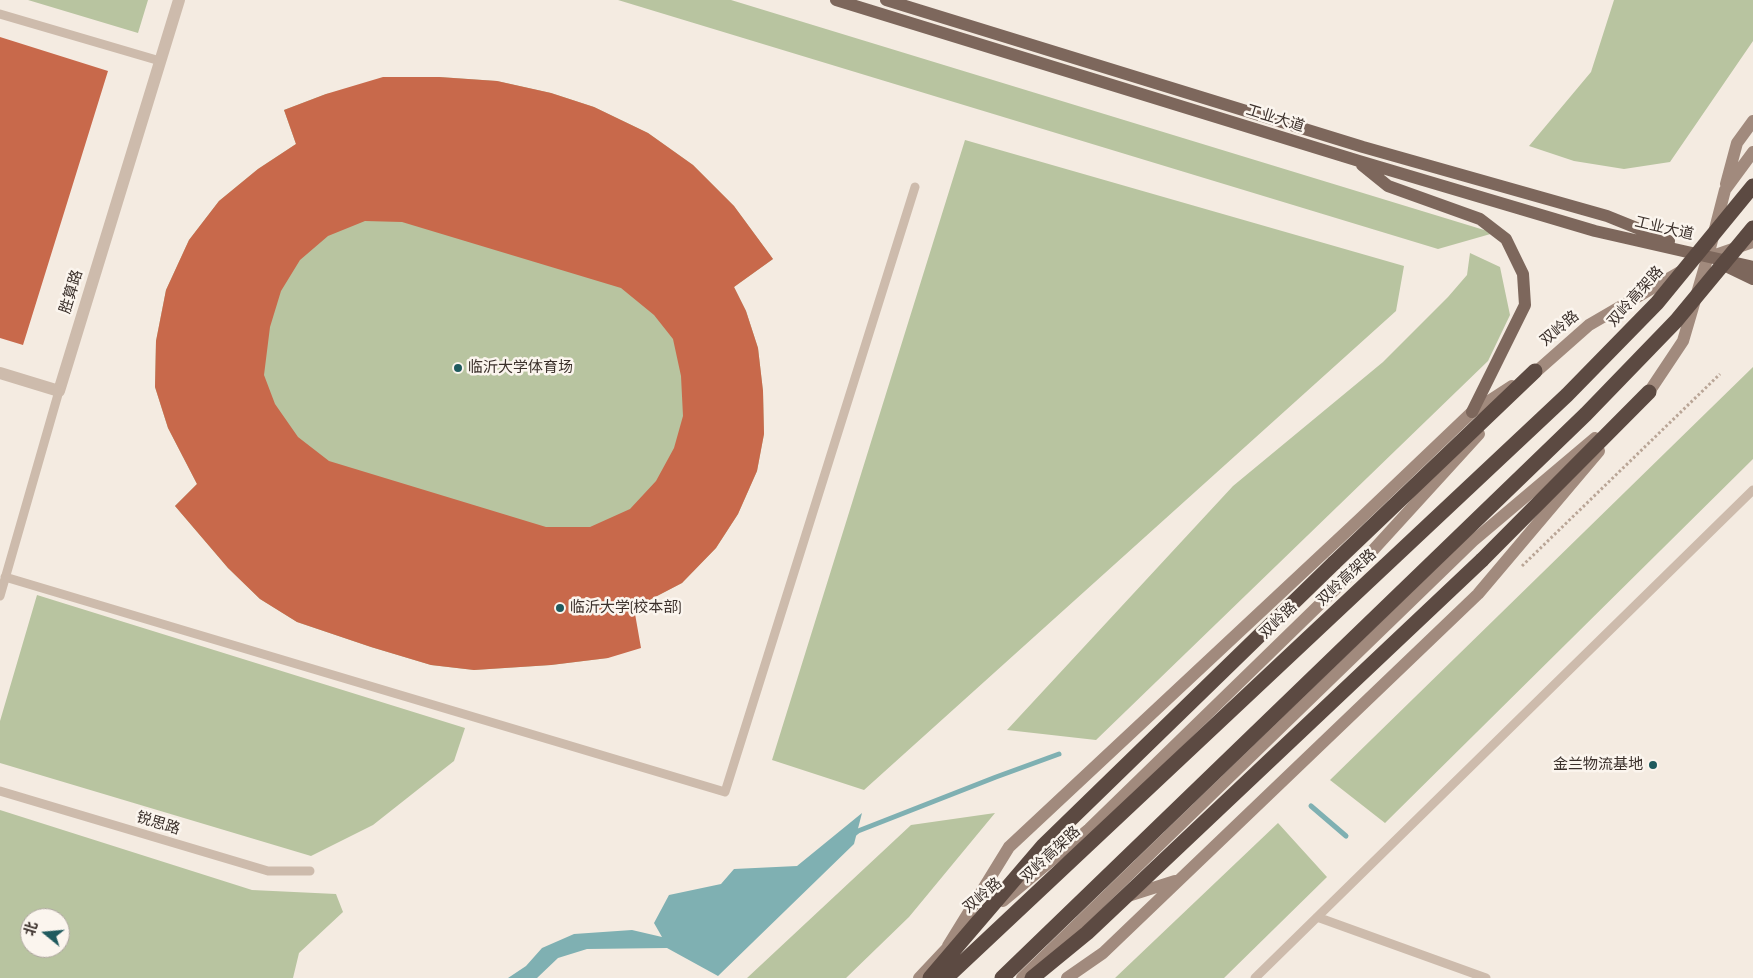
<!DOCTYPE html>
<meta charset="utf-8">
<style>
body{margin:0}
#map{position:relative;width:1753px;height:978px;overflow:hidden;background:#f4ebe1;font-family:"Sofia Sans Condensed","Noto Sans SC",sans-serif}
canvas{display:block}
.north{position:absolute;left:20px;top:908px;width:50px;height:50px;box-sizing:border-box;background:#fbf5ee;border:1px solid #aea6a0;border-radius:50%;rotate:287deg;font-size:14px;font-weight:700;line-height:20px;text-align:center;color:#3b302b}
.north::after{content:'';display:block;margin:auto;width:18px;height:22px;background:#1f5a5e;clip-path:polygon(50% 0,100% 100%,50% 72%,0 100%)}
</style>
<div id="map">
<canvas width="1753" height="978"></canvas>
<div class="north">北</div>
</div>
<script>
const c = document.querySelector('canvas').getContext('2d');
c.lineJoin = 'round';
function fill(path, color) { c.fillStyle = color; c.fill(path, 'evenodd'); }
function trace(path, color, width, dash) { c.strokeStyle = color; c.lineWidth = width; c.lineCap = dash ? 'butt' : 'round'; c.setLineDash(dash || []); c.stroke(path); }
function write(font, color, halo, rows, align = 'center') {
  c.font = font + ' "Sofia Sans Condensed","Noto Sans SC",sans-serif'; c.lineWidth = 5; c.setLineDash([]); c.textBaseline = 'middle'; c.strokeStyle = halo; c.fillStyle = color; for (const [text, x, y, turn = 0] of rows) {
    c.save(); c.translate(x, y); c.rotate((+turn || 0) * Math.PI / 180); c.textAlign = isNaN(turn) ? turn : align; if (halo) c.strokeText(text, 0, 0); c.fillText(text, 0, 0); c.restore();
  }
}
fill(new Path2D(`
 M28,0H148L138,33Z
 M618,0H731L1494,233L1438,249Z
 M1614,0H1753V41L1670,162L1624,169L1574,161L1529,146L1591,72Z
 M439,77L497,81L551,93L594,107L648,133L693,165L734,206L773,259L734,287L746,311L758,348L763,391L764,434L757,471L738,514L716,548L682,583L634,608L608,658L551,665L474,670L431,665L371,647L297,622L260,599L228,568L175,506L197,484L168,428L155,387L156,341L166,290L189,240L219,201L258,169L296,144L284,110L326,94Z
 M965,140L1404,266L1396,311L864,790L772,760Z
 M1470,253L1500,267L1510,315L1488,361L1096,740L1007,730L1233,486L1383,362L1448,297L1467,275Z
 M1753,367V459L1385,823L1330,780Z
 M37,595L465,728L454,761L373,825L311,856L0,763V721Z
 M0,810L252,890L336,894L343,912L299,953L293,978H0ZM30,918H60V948H30Z
 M995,813L909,917L846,978H747L911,825Z
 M1278,823L1327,877L1224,978H1115Z`), '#b8c4a0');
fill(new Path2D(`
 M862,813L854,844L718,976L667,948L587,949L558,958L537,978H508L526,966L542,948L574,934L632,930L662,937L654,923L669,895L721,884L734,869L797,866Z`), '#7fb0b2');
trace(new Path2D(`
 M1311,806L1346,836
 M854,834L858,831L996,777L1059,754`), '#7fb0b2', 5);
fill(new Path2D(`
 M0,37L108,71L23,345L0,338Z
 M383,77H439L497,81L551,93L594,107L648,133L693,165L734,206L773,259L734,287L746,311L758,348L763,391L764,434L757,471L738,514L716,548L682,583L634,608L641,648L608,658L551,665L474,670L431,665L371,647L297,622L260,599L228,568L175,506L197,484L168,428L155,387L156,341L166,290L189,240L219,201L258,169L296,144L284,110L326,94ZM365,221L402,222L621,288L654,315L673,339L681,376L683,416L674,448L656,481L630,509L590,527H546L329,461L298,437L275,404L264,375L270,327L281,291L300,260L328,236Z`), '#c8694b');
trace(new Path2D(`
 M1522,566L1720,374`), '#b9a596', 3, [2.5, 2.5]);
trace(new Path2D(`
 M0,14L160,61
 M5,577L725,792L915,187
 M0,596L59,391
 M0,791L268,871H310
 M1317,917L1486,978
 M1255,978L1753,490`), '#cdbbac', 9);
trace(new Path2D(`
 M0,373L59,391L179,0`), '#cdbbac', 12);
trace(new Path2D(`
 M1726,184L1737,143L1753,121
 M1704,259L1753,242
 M1529,378L1589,325L1680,272
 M1642,398L1649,392L1683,341L1708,256L1725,190L1753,152
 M1128,896L1175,881
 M1003,901L1089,829L1354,571L1479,434
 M948,946L1009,847L1361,518L1472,412L1512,386
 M919,978L951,944
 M1022,978L1473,541L1595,438
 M1067,978L1103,953L1478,594L1599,451`), '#a18a7d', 12);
trace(new Path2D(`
 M836,0L1359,161L1595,231L1753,267
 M886,0L1363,147L1607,216L1669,241
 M1362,165L1388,186L1480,219L1506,239L1523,274L1525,305L1472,412
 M1726,266L1753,279`), '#7d675c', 12);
trace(new Path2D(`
 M1482,560L1649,392
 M1334,563L1535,371`), '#5c4a42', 15);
trace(new Path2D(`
 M930,978L1043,846L1334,563
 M946,978L1567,395L1657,303L1753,186
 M1002,978L1586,414L1676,321L1753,228
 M1032,978L1087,933L1482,560`), '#5c4a42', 15);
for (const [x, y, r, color] of [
 [458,368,5,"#1f5a5e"],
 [560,608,5,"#1f5a5e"],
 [1653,765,5,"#1f5a5e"]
]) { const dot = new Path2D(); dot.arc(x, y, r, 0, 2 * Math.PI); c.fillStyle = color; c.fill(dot); trace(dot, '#fbf5ee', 2); }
write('15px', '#3b302b', '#fbf5ee', [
 ["工业大道",1275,119,17],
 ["工业大道",1664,229,13],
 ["胜算路",72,292,-73],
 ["双岭高架路",1636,297,-48],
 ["双岭路",1560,329,-40],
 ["双岭高架路",1347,578,-43],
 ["双岭路",1279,621,-44],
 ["锐思路",158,824,17],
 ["双岭高架路",1051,855,-43],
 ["双岭路",983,896,-40]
]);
write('15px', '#3b302b', '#fbf5ee', [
 ["临沂大学体育场",468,368],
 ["临沂大学(校本部)",570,608],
 ["金兰物流基地",1643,765,"right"]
], 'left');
</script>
